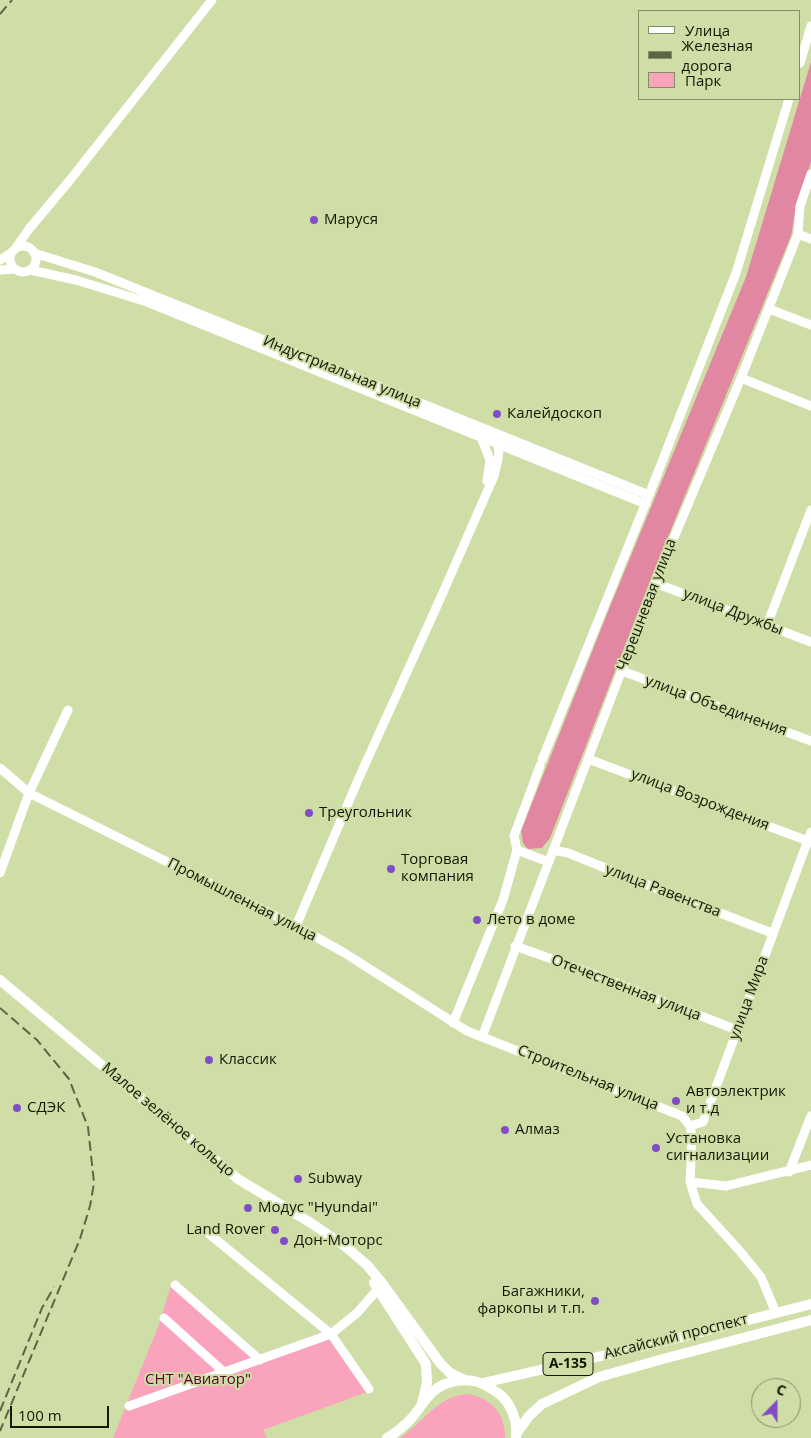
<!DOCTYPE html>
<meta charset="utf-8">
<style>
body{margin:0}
#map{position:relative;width:811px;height:1438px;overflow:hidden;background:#cedea6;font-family:"Open Sans",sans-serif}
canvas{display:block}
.legend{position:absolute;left:638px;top:10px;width:162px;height:90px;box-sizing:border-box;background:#cedea6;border:1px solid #838f65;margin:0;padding:6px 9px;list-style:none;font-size:15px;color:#121804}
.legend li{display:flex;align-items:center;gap:10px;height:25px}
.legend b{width:25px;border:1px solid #838f65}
.north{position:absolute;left:751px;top:1378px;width:50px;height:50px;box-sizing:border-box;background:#cedea6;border:1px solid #838f65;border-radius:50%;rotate:22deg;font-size:14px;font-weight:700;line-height:20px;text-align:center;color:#121804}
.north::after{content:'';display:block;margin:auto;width:18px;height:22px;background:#824dc4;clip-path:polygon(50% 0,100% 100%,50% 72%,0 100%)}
.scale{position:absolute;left:10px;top:1406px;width:99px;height:22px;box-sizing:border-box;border:2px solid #121804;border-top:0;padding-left:6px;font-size:15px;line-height:18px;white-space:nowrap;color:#121804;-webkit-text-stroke:4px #cedea6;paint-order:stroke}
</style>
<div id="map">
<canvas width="811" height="1438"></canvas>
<ul class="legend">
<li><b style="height:6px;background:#fff"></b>Улица</li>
<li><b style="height:6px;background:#5c6644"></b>Железная дорога</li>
<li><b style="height:14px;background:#faa3bc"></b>Парк</li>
</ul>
<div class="north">С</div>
<div class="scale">100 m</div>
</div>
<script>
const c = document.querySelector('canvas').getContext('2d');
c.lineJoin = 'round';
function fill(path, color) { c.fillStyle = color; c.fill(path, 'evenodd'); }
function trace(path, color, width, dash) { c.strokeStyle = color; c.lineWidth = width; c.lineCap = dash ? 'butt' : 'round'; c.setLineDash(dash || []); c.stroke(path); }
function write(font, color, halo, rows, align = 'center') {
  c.font = font + ' "Open Sans",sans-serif'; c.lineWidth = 4; c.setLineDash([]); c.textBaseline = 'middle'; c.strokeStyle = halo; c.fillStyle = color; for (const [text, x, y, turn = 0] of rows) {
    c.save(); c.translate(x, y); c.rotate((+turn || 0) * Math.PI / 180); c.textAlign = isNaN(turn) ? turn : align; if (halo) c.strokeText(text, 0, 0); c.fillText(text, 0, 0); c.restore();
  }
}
fill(new Path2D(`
 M172,1282L259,1357L329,1329L373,1390L263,1430L267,1438H113L158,1327Z
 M468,1394C491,1398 506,1414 505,1438H400C425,1421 437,1396 468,1394Z`), '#faa3bc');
fill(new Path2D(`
 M811,62V162L796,206L791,236L650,581L550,838L542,848L528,849L523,843L521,831L609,609L746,277Z`), '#e187a2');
trace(new Path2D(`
 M800,63L811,26
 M798,234L811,239
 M10 259a13 13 0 1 1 26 0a13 13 0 1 1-26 0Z
 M15,249L29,229L70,180L212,0
 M34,253L95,272L649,495
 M0,260L11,253
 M0,270L15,269
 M30,270L76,280L147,302L646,504
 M769,309L811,325
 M741,378L811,406
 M481,437L490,460L487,481
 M655,583L811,642
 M767,625L811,510
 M622,671L811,741
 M588,759L811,842
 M542,760L649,495L736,273L789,99
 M0,768L29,793L296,926L343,952L467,1031L682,1116L690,1126L692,1136L690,1182L697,1204L739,1250L761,1277L776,1313
 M517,850L549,862
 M553,850L568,853L663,891L772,933
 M0,873L29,793L68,710
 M296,926L358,780L441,597L494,476C497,463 502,451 496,439
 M515,946L583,970L737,1030
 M453,1023L503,900L517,850L514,836L540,766
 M482,1037L655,583L741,378L798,234L800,206L811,174
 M690,1126L703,1122L811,832
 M789,1172L811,1116
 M690,1182L726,1186L811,1165
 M208,1233L331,1334L369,1389
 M175,1285L260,1360
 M164,1318L225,1373
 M129,1406L331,1334L357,1313L378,1289`), '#fff', 9);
trace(new Path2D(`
 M0,980L238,1179L311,1223L346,1247L367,1265L382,1283L440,1363L450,1373L465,1380
 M374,1283L426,1364L427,1383L422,1403
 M483,1383L654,1344L811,1304
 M516,1434L529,1416L542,1404L599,1377L659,1360L811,1320
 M387,1438C394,1434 402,1428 408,1422C424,1406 429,1385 456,1381C474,1378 483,1383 498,1393C511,1402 518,1422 516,1437`), '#fff', 10);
trace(new Path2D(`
 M0,14L12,0
 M0,1008L37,1040L69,1079L88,1127L94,1183L90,1206L80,1239L0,1431
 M0,1411L42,1308L54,1287`), '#5c6644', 2, [10, 5]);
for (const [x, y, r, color] of [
 [314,220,5,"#824dc4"],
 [497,414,5,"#824dc4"],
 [309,813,5,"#824dc4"],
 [391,869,5,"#824dc4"],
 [477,920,5,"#824dc4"],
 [209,1060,5,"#824dc4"],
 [676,1101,5,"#824dc4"],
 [17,1108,5,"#824dc4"],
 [505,1130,5,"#824dc4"],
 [656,1148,5,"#824dc4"],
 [298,1179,5,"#824dc4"],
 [248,1208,5,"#824dc4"],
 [275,1230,5,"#824dc4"],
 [284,1241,5,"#824dc4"],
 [595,1301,5,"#824dc4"]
]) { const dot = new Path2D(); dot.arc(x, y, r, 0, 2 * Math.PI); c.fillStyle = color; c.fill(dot); trace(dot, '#cedea6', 2); }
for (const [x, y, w] of [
 [568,1364,50]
]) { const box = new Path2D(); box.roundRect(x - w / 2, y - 11.5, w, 23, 4); c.fillStyle = '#cedea6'; c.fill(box); trace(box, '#121804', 1); }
write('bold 14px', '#121804', null, [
 ["А-135",568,1364]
]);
write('15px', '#121804', '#cedea6', [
 ["Маруся",324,220],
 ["Калейдоскоп",507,414],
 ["Треугольник",319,813],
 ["Торговая",401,860],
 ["компания",401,877],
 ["Лето в доме",487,920],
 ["Классик",219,1060],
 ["Автоэлектрик",686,1092],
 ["и т.д",686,1109],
 ["СДЭК",27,1108],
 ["Алмаз",515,1130],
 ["Установка",666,1139],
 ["сигнализации",666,1156],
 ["Subway",308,1179],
 ["Модус \"Hyundai\"",258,1208],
 ["Land Rover",265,1230,"right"],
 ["Дон-Моторс",294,1241],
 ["Багажники,",585,1292,"right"],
 ["фаркопы и т.п.",585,1309,"right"]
], 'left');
write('15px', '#121804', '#cedea6', [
 ["Индустриальная улица",342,372,22],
 ["Черешневая улица",647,605,-69],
 ["улица Дружбы",733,612,21],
 ["улица Объединения",716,706,20],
 ["улица Возрождения",700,800,21],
 ["улица Равенства",663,891,21],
 ["Промышленная улица",242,900,27],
 ["Отечественная улица",626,988,21],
 ["улица Мира",749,998,-70],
 ["Строительная улица",588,1078,22],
 ["Малое зелёное кольцо",168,1120,40],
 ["Аксайский проспект",676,1337,-14]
]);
write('15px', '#59062b', '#cedea6', [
 ["СНТ \"Авиатор\"",198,1380]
]);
</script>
